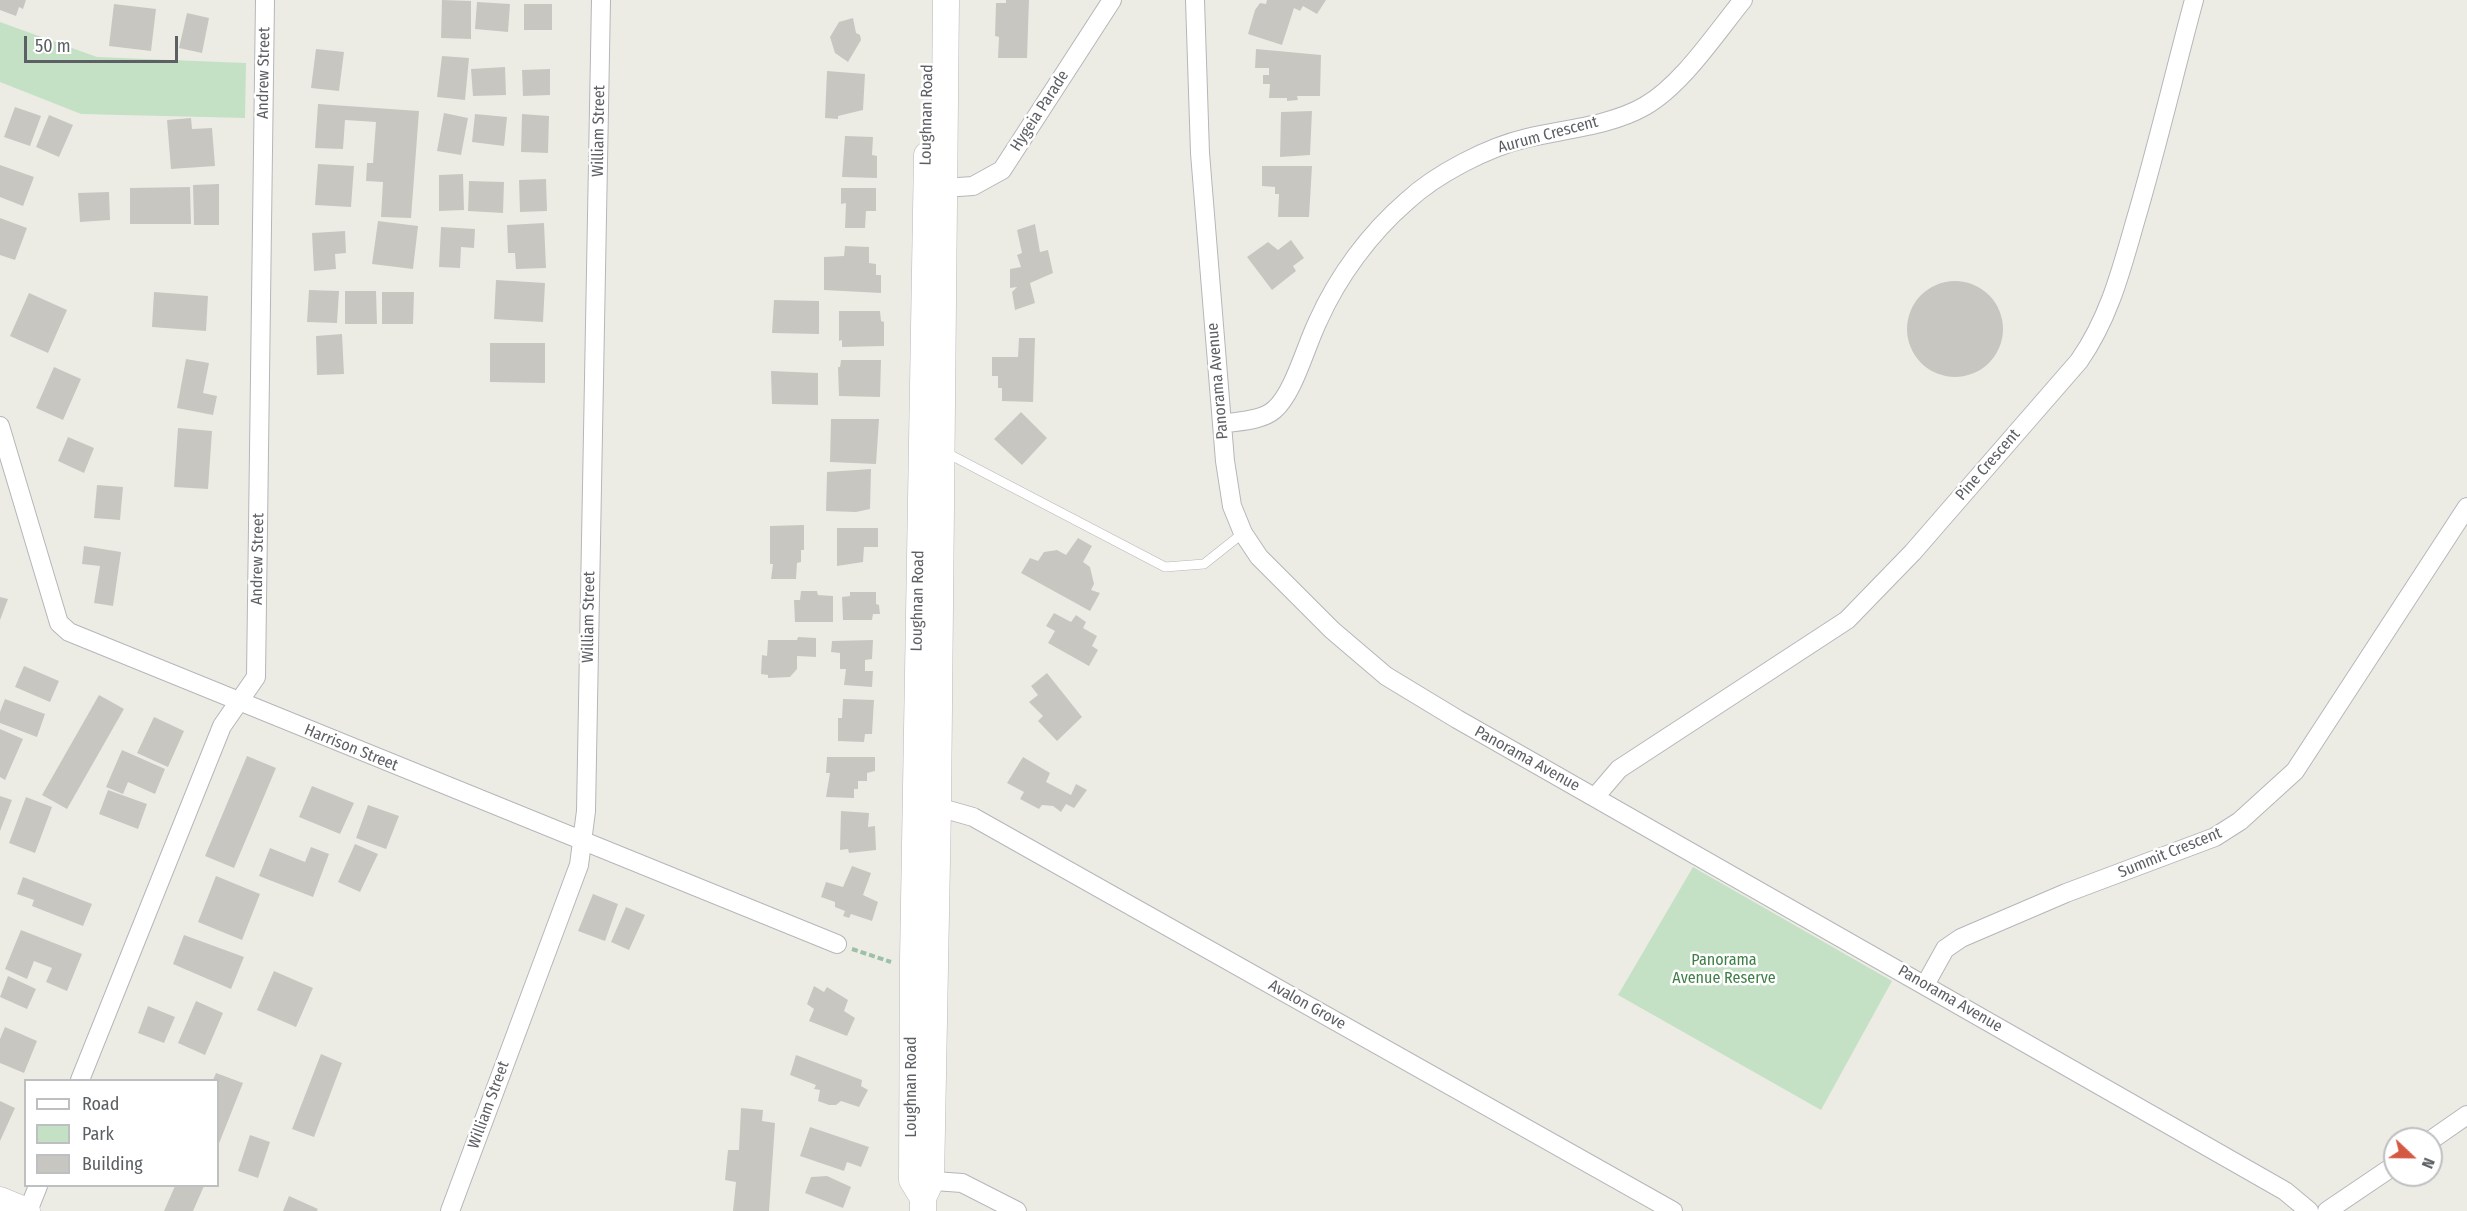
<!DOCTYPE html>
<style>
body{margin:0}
#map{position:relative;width:2467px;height:1211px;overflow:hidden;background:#edece4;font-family:"Fira Sans Condensed",sans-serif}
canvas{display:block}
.legend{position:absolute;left:24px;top:1079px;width:195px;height:108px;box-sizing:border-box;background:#fff;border:2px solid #bebfc1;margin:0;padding:8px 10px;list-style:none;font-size:18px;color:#5c5f63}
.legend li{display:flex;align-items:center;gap:12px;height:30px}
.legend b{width:30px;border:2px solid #bebfc1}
.north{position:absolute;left:2383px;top:1127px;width:60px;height:60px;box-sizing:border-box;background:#fff;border:2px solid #bebfc1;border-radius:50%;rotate:112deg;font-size:16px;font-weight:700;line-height:24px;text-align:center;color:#5c5f63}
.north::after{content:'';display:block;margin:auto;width:21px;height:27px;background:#d45943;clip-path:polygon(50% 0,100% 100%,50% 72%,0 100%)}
.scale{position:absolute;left:24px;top:36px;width:154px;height:27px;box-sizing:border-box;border:3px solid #5c5f63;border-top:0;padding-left:8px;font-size:18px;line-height:21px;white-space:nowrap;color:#5c5f63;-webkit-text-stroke:4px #fff;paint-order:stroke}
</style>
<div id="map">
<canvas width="2467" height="1211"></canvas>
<ul class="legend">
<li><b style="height:8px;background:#fff"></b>Road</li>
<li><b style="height:16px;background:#c4e1c6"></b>Park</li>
<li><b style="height:16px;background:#c8c6c1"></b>Building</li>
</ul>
<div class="north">N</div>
<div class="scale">50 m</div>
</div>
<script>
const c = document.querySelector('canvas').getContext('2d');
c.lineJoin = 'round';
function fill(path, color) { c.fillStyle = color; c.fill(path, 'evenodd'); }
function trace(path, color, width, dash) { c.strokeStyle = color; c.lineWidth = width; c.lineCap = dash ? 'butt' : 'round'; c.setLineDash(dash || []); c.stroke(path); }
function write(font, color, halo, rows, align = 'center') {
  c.font = font + ' "Fira Sans Condensed",sans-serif'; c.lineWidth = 5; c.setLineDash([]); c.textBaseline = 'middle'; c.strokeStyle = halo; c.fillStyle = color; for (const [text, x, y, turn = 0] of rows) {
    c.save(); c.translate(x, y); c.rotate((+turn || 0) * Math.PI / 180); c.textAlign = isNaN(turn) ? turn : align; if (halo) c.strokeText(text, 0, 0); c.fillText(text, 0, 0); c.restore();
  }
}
fill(new Path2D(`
 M0,22L97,57L246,63L245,118L81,114L0,82Z
 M1693,867L1892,981L1821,1110L1618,995Z`), '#c4e1c6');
fill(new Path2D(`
 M0,0H26L23,9L19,7L16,16L0,10Z
 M442,0L471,1V39L441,38Z
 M1006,0H1029L1027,58H998L999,37L995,36L996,3H1006Z
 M1267,0H1326L1317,14L1303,6L1300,11L1294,8L1282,45L1248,34L1255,10L1260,3L1266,4Z
 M477,2L510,4L508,32L475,29Z
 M114,4L156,9L151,51L109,46Z
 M524,4H552V30H524Z
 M187,13L209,18L202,53L179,48Z
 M853,18L856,33L860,35L861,40L848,62L835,53L830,37L839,22Z
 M316,49L344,52L339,91L311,88Z
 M1256,49L1321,55L1320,96H1297L1298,100L1287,101V98H1269L1270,84H1263V75H1269V68H1255Z
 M442,56L469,58L465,100L437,97Z
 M505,67L506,95L473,96L471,69Z
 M550,69V95L523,96L522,70Z
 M827,71L865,74L863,110L838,116V119L825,118Z
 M318,104L419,111L411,218L381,217L383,182L366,181L367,163H373L376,122L345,120L343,149L315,148Z
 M15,107L41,116L30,146L4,137Z
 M1312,111L1310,155L1280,157L1281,112Z
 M444,113L468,118L461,155L437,151Z
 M475,114L507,117L504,146L472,142Z
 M522,114L549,116L548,153L521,152Z
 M49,115L73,125L59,157L36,147Z
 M191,118L192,129L212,128L215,166L171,169L167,120Z
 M845,136L873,137L872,155L877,156V178L842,177Z
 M318,164L354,166L351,207L315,205Z
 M0,165L34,177L23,206L0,197Z
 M1262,166H1312L1309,217H1278L1279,194H1275V187L1262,186Z
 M463,174L464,210L439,211V175Z
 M546,179L547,211L520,212L519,180Z
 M469,181L504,182L503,213L468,211Z
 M219,184V225H194L193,185Z
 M190,187L191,224H130V188Z
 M841,188H876V211H866L865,228H845L846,203L841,204Z
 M109,192L110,220L80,222L78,193Z
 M0,218L27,228L15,260L0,255Z
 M378,221L418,226L413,269L372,264Z
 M544,223L546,268L516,269L515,253H508L507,225Z
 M1035,224L1040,252L1048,250L1053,273L1030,283L1035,303L1015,310L1012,292L1017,287L1010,288V269L1021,267L1017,255L1022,253L1017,230Z
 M441,227L475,229L474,248L461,247L460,268L439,267Z
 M345,231L346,253L335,254L336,269L314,271L312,233Z
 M1291,240L1304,258L1293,266L1296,271L1272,290L1247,257L1268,242L1278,250Z
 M845,246L869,247V263L876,264V275H881V293L824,290V257L844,256Z
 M496,280L545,283L543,322L494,319Z
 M1907 329a48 48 0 1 1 96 0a48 48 0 1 1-96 0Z
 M309,290L339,291L337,323L307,322Z
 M345,291H376L377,324H345Z
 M154,292L208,296L206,331L152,327Z
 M382,292H414L413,324H382Z
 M29,293L67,310L48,353L10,336Z
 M774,300L819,301V334L772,333Z
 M839,311H880L881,321L884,322V346L842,347V340L839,341Z
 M342,334L344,374L317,375L316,336Z
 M1019,338H1035L1033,402L1002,401V388H998V376H992V357H1018Z
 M490,343H545V383L490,382Z
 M186,359L209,363L203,393L217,396L213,415L177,408Z
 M841,360H881L880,397L839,396L838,367H840Z
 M54,367L81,379L63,420L36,408Z
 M771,371L818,373V405L772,404Z
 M1021,412L1047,438L1022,465L994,439Z
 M831,419H879L876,464L830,462Z
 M178,428L212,431L208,489L174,487Z
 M68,437L94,448L84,473L58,461Z
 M871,469L870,509L856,512L826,511L827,472Z
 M97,485L123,487L120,520L94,518Z
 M804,525V550H801V562L797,563L796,579H771L773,564H770V526Z
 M837,528H878V547H864L863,562L837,566Z
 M1078,538L1092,546L1083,562L1090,567L1094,584L1091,590L1100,593L1090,611L1021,573L1030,558L1038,561L1044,552L1057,550L1066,555Z
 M84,546L121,552L113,606L94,603L100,566L82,564Z
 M801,591H817L818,595L833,596V622H795L794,600H800Z
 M850,592H876V604L879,605L880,614H873L872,620H843L842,597L850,596Z
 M0,597L8,599L0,620Z
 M1054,613L1071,622L1076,615L1086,622L1083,628L1097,636L1092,646L1098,650L1089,666L1048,643L1055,631L1046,626Z
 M798,637L816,638V657L797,656V669L790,677L768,678V675L761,674L762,655L767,656L768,640H797Z
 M873,640L872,659L865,660V671H873L872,687L844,685L846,669H840V653L831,652L832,641Z
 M24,666L59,681L50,702L15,687Z
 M1047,673L1082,717L1057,741L1038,721L1043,716L1029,702L1038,695L1031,686Z
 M99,695L124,709L67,809L42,795Z
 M5,699L45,714L37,737L0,723V712Z
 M843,699L874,700L872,734H865L864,742L838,741V718H842Z
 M154,717L184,731L168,767L137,753Z
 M0,729L23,739L5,780L0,777Z
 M122,750L165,769L155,794L128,782L123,794L106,787Z
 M247,756L276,768L234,868L205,856Z
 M827,757H875V771L867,773V781H858V789H854V798L826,797L830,773H826Z
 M1023,757L1050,773L1046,782L1071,795L1076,784L1087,790L1074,808L1066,804L1061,812L1053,806L1042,805L1039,809L1020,799L1024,792L1007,783Z
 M312,786L354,803L340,834L299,817Z
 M108,790L147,804L138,829L99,814Z
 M0,796L12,800L0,831Z
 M26,797L52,807L35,853L9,843Z
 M368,805L399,816L386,849L356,838Z
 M841,811L869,813L868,827L875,826L876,850L849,853L848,849L840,850Z
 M355,844L378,854L360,892L338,882Z
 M311,847L329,854L313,897L259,876L270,848L305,862Z
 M852,866L871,873L863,895L878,902L872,921L851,914L849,918L843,916L845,911L835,907V902L821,897L826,882L843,887Z
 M216,876L260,894L242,940L198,922Z
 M23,877L92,904L83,926L32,906L34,900L17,894Z
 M593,894L618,904L605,941L578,931Z
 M626,907L645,915L629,950L611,942Z
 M21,930L82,954L67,991L46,982L52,968L34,961L27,979L5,969Z
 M184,935L244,957L231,989L173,964Z
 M274,971L313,988L296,1027L257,1010Z
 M8,976L36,989L27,1009L0,997Z
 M814,986L824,992L827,987L848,1000L844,1011L855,1018L847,1036L809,1021L814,1009L807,1004Z
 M196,1001L223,1013L205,1055L178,1043Z
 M148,1006L175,1017L164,1043L138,1033Z
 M5,1027L37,1041L24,1073L0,1063V1039Z
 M321,1054L342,1063L314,1137L292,1129Z
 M796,1055L862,1080L861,1086L868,1090L859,1107L841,1101L836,1105H829L818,1101L820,1090L814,1089L816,1085L790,1075Z
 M216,1073L243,1083L218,1146V1080H213Z
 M0,1101L15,1108L0,1141Z
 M741,1108L763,1110L762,1121L775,1123L769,1211H733L736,1182L725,1180L728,1150H739Z
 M810,1127L869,1147L861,1167L847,1162L844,1171L800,1156Z
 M250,1135L270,1142L258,1178L238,1171Z
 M827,1176L851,1187L843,1208L805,1193L811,1177Z
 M175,1186H204L193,1211H164Z
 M289,1196L318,1209L317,1211H283Z`), '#c8c6c1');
const service = new Path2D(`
 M943,451L1165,567L1204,564L1243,533`);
const minor = new Path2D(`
 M1195,0L1200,153L1225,461L1232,506L1243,533L1259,557L1332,630L1386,676L1457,719L2285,1191L2309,1211
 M944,188L973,186L1002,170L1112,0
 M1222,424C1238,421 1261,421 1274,410C1294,393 1306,345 1318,321C1338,276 1370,233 1407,201C1436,174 1488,147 1527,138C1565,129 1610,126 1645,106C1682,85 1716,33 1743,0
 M0,426L59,623L69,632L837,944
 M1595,797L1619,769L1847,620L1913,552L2079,361C2109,318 2121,271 2135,222C2157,148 2174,74 2194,0
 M938,807L973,817L1673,1211
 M1925,985L1945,949L1961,938L2066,893L2215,837L2240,821L2295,771L2467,507
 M80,1080L222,726L256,677L265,0
 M2431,1140L2467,1115
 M921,1180L962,1183L1017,1211
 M28,1211L38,1186
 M450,1211L579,865L586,811L601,0
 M2327,1211L2395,1165`);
const secondary = new Path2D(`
 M923,1198L912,1180L913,959L927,155
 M0,1200L27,1211
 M923,1211V1198L931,1181L938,807L946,0`);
trace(service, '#b5b6ba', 10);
trace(minor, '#b5b6ba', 20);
trace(secondary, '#b6b8bc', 27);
trace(new Path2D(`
 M852,949L891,962`), '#9dc0a9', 4, [6, 3]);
trace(service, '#fff', 9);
trace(minor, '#fff', 18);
trace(secondary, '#fff', 26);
write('16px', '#5c5f63', '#fff', [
 ["Andrew Street",264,73,-89],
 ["Hygeia Parade",1040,111,-57],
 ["Loughnan Road",927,115,-89],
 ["William Street",599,131,-89],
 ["Aurum Crescent",1548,135,-15],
 ["Panorama Avenue",1218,381,-95],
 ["Pine Crescent",1988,465,-49],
 ["Andrew Street",258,559,-89],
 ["Loughnan Road",918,601,-89],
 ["William Street",589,617,-89],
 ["Harrison Street",351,748,22],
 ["Panorama Avenue",1527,759,29],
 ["Summit Crescent",2170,853,-22],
 ["Panorama Avenue",1950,999,30],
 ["Avalon Grove",1307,1005,29],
 ["Loughnan Road",912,1087,-90],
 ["William Street",489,1105,-70]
]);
write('16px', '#3f7f47', '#fff', [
 ["Panorama",1724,961],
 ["Avenue Reserve",1724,979]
]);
</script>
